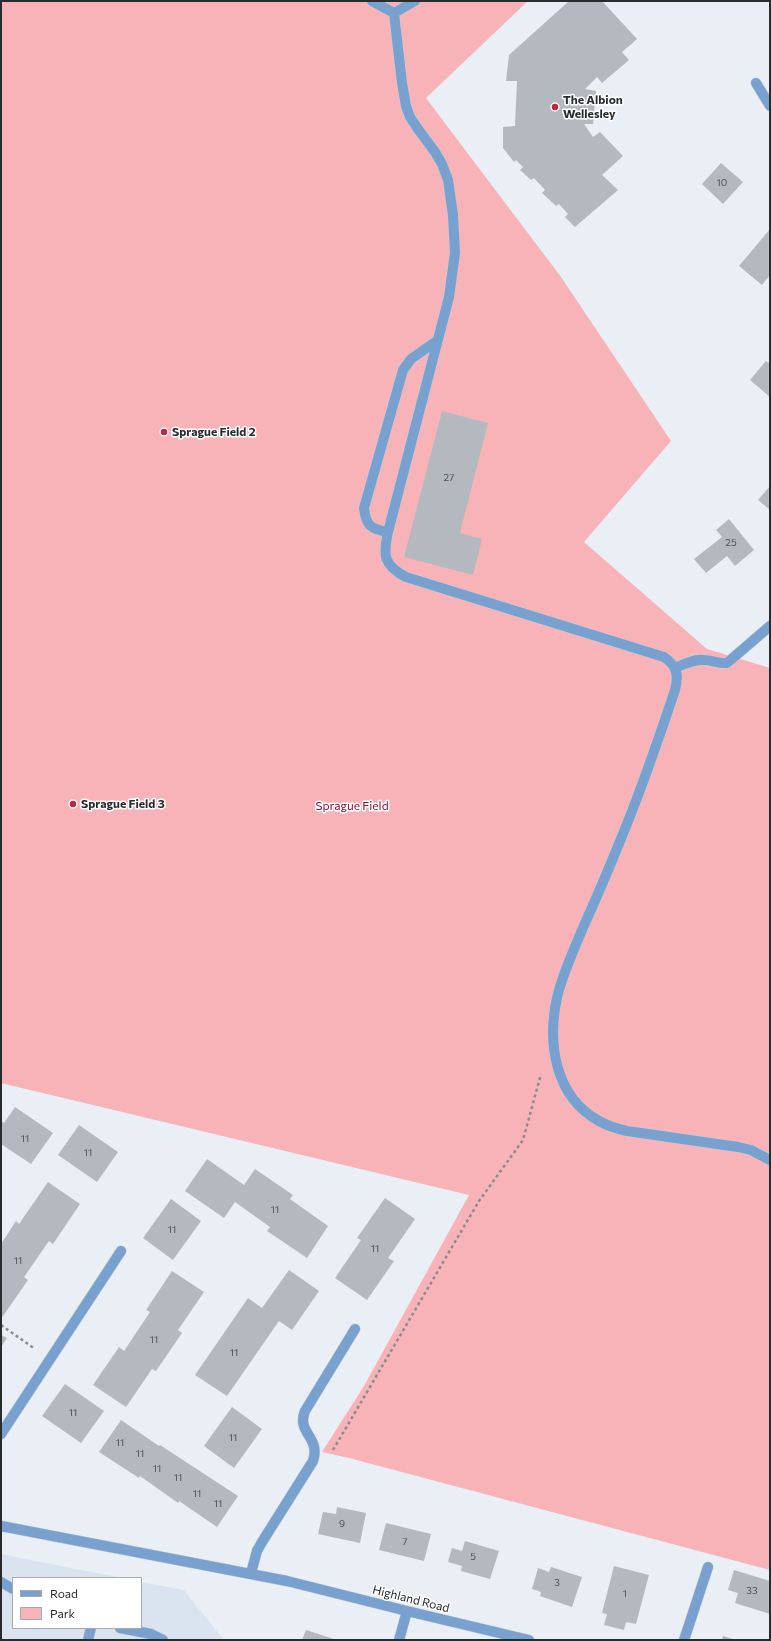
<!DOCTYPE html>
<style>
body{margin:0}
#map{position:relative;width:771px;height:1641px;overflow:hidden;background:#eaeff5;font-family:Commissioner,sans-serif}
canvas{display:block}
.frame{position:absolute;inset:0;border:2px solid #292b2d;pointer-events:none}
.legend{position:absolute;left:12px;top:1577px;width:130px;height:52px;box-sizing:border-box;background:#fff;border:1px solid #a9aaab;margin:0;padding:5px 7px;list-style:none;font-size:12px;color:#292b2d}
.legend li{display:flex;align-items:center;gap:8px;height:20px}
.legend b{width:20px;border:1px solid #a9aaab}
</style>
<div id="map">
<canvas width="771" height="1641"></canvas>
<div class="frame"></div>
<ul class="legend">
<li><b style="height:5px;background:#79a1d0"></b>Road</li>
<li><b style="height:11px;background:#f8b3b8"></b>Park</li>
</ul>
</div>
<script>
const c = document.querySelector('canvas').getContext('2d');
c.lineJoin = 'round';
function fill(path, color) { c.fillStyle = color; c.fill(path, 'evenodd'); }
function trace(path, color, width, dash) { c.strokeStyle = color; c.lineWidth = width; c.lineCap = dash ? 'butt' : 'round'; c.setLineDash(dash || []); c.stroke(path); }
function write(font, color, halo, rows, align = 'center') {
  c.font = font + ' Commissioner,sans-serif'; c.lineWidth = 3; c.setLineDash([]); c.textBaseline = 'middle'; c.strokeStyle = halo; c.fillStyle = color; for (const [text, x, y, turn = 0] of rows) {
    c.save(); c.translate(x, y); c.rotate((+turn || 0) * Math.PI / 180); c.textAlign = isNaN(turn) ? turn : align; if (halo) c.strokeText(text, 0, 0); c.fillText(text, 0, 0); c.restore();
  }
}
fill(new Path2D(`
 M1,1554L122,1578H13V1628H141V1582L184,1590L224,1640H1Z`), '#dae4f1');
fill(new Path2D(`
 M1,1H528L426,98L561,277L671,441L584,542L707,649L770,668V1570L349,1458L322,1452L364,1386L469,1195L1,1083Z`), '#f8b3b8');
fill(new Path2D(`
 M569,1H602L637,39L622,52L629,60L602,83L597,77L585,89L596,91L593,124H584L593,137L600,132L623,156L602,175L618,190L575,227L565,217L568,214L559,204L556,206L542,193L545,190L534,178L531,180L520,170L523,167L516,160L514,162L503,148V127L515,126L517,81H506L509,55Z
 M721,163L743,182L723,204L702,184Z
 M770,229V275L762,285L739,266Z
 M766,361L770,364V397L750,380Z
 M442,411L488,423L460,533L482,539L473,575L404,557Z
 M770,486V510L758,500Z
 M729,519L754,550L735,566L727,556L706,573L694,559L722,537L716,530Z
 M15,1107L53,1133L31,1164L1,1144V1121L4,1123Z
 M79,1125L118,1152L97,1182L58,1155Z
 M207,1159L244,1185L255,1169L293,1195L290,1199L328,1226L307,1258L267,1231L270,1227L235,1202L224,1218L185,1191Z
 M48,1182L80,1204L53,1244L49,1241L24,1277L28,1280L1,1319V1244L16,1221L19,1224Z
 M385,1198L415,1219L388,1258L394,1261L367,1300L335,1278L361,1240L357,1238Z
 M171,1199L201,1221L173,1260L143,1238Z
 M289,1270L319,1291L292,1330L279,1321L227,1396L195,1375L248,1298L262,1308Z
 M172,1271L204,1292L178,1330L182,1333L156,1371L152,1369L126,1407L93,1385L119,1347L124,1351L150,1312L146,1310Z
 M1,1335L7,1338L1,1347Z
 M65,1384L104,1411L81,1443L42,1416Z
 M232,1407L262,1429L234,1468L204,1446Z
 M121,1420L159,1446L160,1445L238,1496L217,1527L179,1501L178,1503L140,1476L139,1478L99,1452Z
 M337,1507L366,1513L360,1543L318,1534L323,1512L336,1514Z
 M386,1523L431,1534L424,1561L379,1550Z
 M465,1541L499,1551L490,1579L461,1571L462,1566L448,1562L452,1548L462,1551Z
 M614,1566L649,1575L636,1624L626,1622L624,1630L604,1625L607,1614L602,1613Z
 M551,1567L582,1577L572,1607L540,1596L541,1592L532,1589L538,1568L549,1572Z
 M734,1570L770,1581V1614L735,1603L738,1593L728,1590Z
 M306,1630L337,1640H302Z
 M723,1636L736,1640H722Z`), '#b4b9bf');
const minor = new Path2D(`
 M372,1L394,13
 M394,13L402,83L406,106L410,117L418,129L435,152L442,164L448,180L453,215L455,253L449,297L388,532C383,555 383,565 406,577L664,657C677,666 679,675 675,690C658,741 641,791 620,841C608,871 595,901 582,930C573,952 562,975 557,998C547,1043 555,1097 599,1121C608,1126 618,1129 627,1131L738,1147L751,1150L770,1160
 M394,13L415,1
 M756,83L770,106
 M388,532C371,529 366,526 364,508L403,370L411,359L438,340
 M675,668C684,664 694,659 704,660C712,660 719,664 727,663L770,626
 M1,1434L121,1251
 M1,1526L287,1581L407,1611L529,1640
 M251,1573L257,1551L262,1542L313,1461C321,1437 296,1433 305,1411L355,1329
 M1,1582L13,1589
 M120,1628L151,1634L163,1640
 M88,1640L91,1628
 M399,1640L407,1611
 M684,1640L708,1567`);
trace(minor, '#c7ccd1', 11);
trace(new Path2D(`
 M1,1325L35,1349
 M333,1450L479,1201L523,1140L541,1074`), '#898c90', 2.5, [3, 3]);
trace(minor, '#79a1d0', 10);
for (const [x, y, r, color] of [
 [555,107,4,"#ba2949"],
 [164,432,4,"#ba2949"],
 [73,804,4,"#ba2949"]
]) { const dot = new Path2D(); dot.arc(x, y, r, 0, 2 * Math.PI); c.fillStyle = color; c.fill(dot); trace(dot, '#fff', 1.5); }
write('10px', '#4c4e52', null, [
 ["10",722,183],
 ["27",449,478],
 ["25",731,543],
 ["11",25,1139],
 ["11",88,1153],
 ["11",275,1210],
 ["11",172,1230],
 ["11",375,1249],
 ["11",18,1261],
 ["11",154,1340],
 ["11",234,1353],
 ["11",73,1413],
 ["11",233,1438],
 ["11",120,1443],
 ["11",140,1454],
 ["11",157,1469],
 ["11",178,1478],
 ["11",197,1494],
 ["11",218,1504],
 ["9",342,1524],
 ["7",405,1542],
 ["5",473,1557],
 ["3",557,1583],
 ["33",752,1591],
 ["1",625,1594]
]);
write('bold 12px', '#292b2d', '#fff', [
 ["The Albion",563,100],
 ["Wellesley",563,114],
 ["Sprague Field 2",172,432],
 ["Sprague Field 3",81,804]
], 'left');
write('12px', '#890d2f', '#fff', [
 ["Sprague Field",352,806]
]);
write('12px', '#292b2d', '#fff', [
 ["Highland Road",411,1599,14]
]);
</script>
